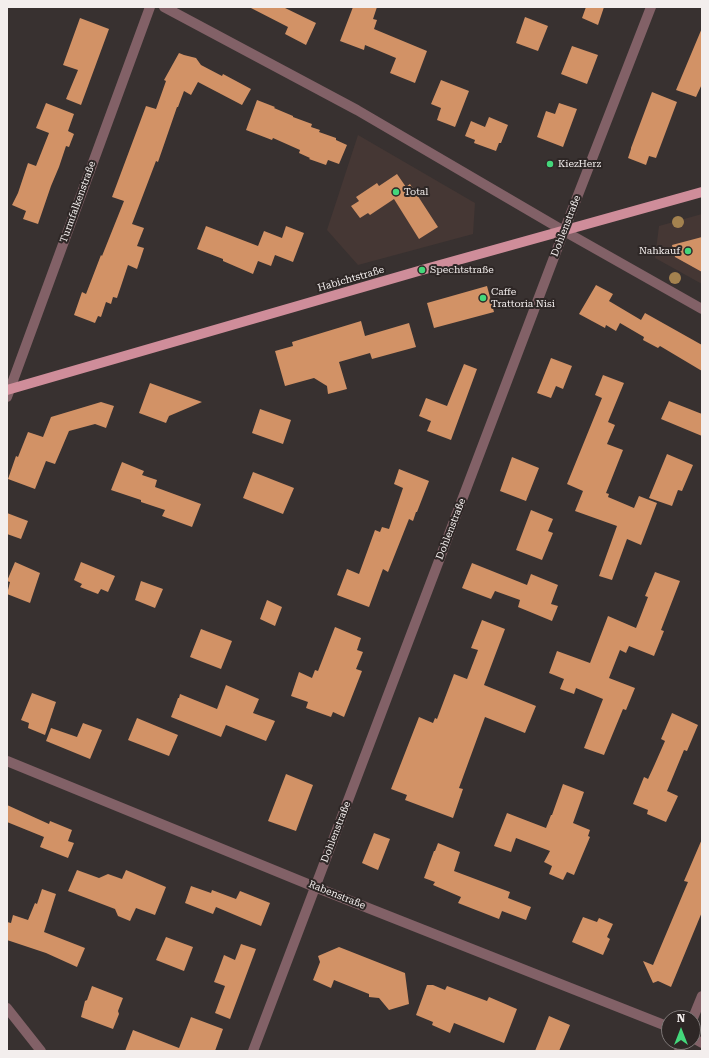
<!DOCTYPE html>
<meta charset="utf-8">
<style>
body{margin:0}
#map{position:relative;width:709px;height:1058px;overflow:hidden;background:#383130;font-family:"Roboto Serif",serif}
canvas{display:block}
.frame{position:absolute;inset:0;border:8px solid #f3eeed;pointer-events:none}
.north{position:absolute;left:661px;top:1010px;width:40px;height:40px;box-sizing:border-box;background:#2e2726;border:1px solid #7d7776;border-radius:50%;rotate:0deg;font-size:11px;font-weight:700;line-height:16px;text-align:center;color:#f3eeed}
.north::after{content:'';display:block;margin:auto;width:14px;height:18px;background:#44d77b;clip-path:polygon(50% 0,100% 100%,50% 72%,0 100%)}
</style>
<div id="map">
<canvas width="709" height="1058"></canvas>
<div class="frame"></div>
<div class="north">N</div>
</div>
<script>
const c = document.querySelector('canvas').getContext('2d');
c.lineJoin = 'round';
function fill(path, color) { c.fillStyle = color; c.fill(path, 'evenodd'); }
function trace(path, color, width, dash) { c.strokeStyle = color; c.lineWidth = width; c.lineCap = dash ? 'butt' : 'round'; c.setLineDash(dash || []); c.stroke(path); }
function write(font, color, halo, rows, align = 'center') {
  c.font = font + ' "Roboto Serif",serif'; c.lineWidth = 4; c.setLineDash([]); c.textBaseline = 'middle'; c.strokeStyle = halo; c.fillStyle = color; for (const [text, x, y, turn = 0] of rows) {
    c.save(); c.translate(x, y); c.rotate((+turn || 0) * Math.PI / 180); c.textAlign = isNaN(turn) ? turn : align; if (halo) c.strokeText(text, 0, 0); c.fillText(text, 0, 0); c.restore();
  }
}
fill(new Path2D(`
 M358,135L475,203L473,234L358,265L327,230Z
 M702,214V284L655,258L659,226Z`), '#453734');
fill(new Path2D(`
 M249,7H283L316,23L306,45L285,34L288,27Z
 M353,7H377L373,19L377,20L374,29L427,51L415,83L390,73L396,58L365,45L364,50L340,41Z
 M586,7H604L598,25L582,18Z
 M525,17L548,26L538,51L516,43Z
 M80,18L109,29L81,105L66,99L78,70L63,65Z
 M702,28V84L696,97L676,90Z
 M572,46L598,55L587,84L561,74Z
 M179,53L184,55L196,58L201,65L222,76L223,74L251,89L242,105L198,82L191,95L184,91L178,107H177L158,162L156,161L132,224L144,228L137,246L144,248L137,269L128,265L117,298L113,297L111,304L106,302L101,317L98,316L95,323L74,315L82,292L86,294L101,255L102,256L124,201L112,197L146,106L156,109L166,81L164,80Z
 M441,80L469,91L455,127L437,120L441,108L431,104Z
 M652,92L677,102L656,158L649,156L646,165L628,158L631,149V148Z
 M257,100L275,107L274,108L293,116V117L312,124L311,127L320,130L319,132L336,138V140L347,145L339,164L328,160L326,165L309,159L310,158L299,153L300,150L273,138L272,140L246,130Z
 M46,103L74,114L68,131L74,134L69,147L66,146L59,167L51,186L38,224L23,219L26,211L12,205L18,193L28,163L36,166L49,133L36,128Z
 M559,103L577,109L563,147L537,137L546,111L555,114Z
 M489,117L508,125L501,143H499L496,151L474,143L475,140L465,136L471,121L485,127Z
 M397,174L406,187L410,184L438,227L419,239L394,199L370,215L368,213L360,218L351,206L359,201L356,197L377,183L379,186Z
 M206,226L258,246L264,231L282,238L286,226L304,233L293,262L275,255L271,266L258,261L253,274L223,261V259L197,249Z
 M702,237V272L675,257L672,245Z
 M596,285L613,294L609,301L641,320L645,313L702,345V371L660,346L658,348L643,340L644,337L620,323L616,331L606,325L605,328L579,314Z
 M487,286L494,312L434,328L427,303Z
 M361,321L365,336L409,323L416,347L372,359L370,353L339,362L347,389L328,394L327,386L314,378L285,386L275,351L293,346L292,342Z
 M551,358L572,366L563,389L556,386L551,398L537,393Z
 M464,364L477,369L451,440L427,431L431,421L419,416L426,398L447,406Z
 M603,375L624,383L608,422L615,425L607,444L623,450L606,493L609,494L608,497L634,508L639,496L657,503L641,545L627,539L612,580L599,576L617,526L575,511L583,491L567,484L602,398L595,395Z
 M150,383L202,402L169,416L166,423L139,413Z
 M669,401L702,414V436L661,419Z
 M101,402L114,406L106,428L95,424L69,431L55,464L46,461L35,489L8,479L16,456L18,457L28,432L43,437L51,417Z
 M260,409L291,420L283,444L252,433Z
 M667,454L693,465L682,491L678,490L672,506L649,498Z
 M512,457L539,468L526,501L500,491Z
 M122,462L144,471L142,475L157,480L155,487L201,504L192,527L162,516L165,510L141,502V500L111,490Z
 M399,469L429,481L417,512H416L413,521L409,519L388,572L383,569L369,607L337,595L347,569L359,574L375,530L380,532L382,527L389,529L403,488L394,484Z
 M253,472L294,488L283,514L243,498Z
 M531,510L553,519L548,531L553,533L542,560L516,550Z
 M7,513L28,521L21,539L7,534Z
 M15,562L40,573L30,603L7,594L10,582L7,581Z
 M81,562L115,576L108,592L101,589L98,594L80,587L82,584L74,580Z
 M472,563L527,585L531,574L558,585L551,604L558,606L552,621L518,607L520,600L495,591L491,599L462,588Z
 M655,572L680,581L661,630L664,631L654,656L629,646L626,653L620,650L609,678L635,688L626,710L623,709L604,755L584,748L603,699L576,688L574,694L560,689L564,679L549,673L557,651L590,663L608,616L636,628L648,597L645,596Z
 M141,581L163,589L155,608L135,600Z
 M267,600L282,607L275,626L260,619Z
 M482,620L505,629L484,685L536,706L525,733L485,717L459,788L463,789L453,818L405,800L407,795L391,789L419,717L433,723L435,718L437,719L454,674L467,679L478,650L471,648Z
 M335,627L361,638L357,650L363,652L356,669L362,671L344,717L333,712L331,717L306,708L308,702L291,696L299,672L312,678L315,670L318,671Z
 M201,629L232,641L221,669L190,657Z
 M226,685L259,699L253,713L275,721L266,741L226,725L221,737L171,717L178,698H179L180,694L217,709Z
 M32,693L56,702L45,735L28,728L29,723L21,720Z
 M672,713L698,725L687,751L684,750L667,791L678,796L666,822L647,814L648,810L633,804L644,777L648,779L654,766L665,741L661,739Z
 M137,718L178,735L169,756L128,740Z
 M83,723L102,730L90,759L46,741L51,728L77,737Z
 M286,774L313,785L296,831L268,821Z
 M563,784L584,792L573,823L590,830L588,836L590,837L574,875L567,872L563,880L549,874L552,866L544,862L550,851L516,838L511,852L494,846L507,813L546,828L551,815H552Z
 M7,805L49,824L50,821L72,830L68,841L74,843L68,858L40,847L44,837L7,822Z
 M374,833L390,839L378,870L362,863Z
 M702,839V912L671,987L658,981L653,983L643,961L653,965L688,882L684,881Z
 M438,843L460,852L454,871L510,892L508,898L531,907L526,920L502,911L499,919L458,903L461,897L433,885L435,882L424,878L434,851H435Z
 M77,870L99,878L108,874L122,879L126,870L166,887L155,915L136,908L130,921L118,916L115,909L68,891Z
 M191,886L211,893L212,890L236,899L240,891L270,903L261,926L216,907L213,914L185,903Z
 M42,889L56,894L44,932L85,948L77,967L46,953L7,940V922L11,923L13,915L28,920L35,903L37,904Z
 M583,917L597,922L599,918L613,924L607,937L610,939L603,955L572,942Z
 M166,937L193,947L184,971L156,960Z
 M241,944L256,949L230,1019L215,1013L225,986L214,982L224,955L235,960Z
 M339,947L405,973L409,1004L389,1010L379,998L369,997V994L334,980L331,988L313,980L320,962L318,956Z
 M427,985H433L445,990L447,986L487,1001L489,997L517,1009L504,1043L454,1023L450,1033L432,1025L433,1022L416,1015Z
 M92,986L123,998L118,1011L119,1014L113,1029L81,1017L85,1001L87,1000Z
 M549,1016L570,1025L559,1051H535Z
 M191,1017L223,1029L215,1051H125L133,1030L179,1048Z`), '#d29266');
trace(new Path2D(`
 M164,7L357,110L564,231L702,309
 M7,397L150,7
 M7,761L315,887L669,1027
 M7,1008L41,1051
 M693,1018L702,996
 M693,1038L702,1043
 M253,1051L564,231L651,7
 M679,1051L683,1042`), '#826167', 10);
trace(new Path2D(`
 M7,390L422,270L702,192`), '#cf8d9a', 10);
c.fillStyle = '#a4824f';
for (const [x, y] of [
 [678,222],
 [675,278]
]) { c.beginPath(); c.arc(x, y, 6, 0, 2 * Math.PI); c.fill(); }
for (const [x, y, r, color] of [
 [550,164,4,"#44d77b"],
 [396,192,4,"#44d77b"],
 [688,251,4,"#44d77b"],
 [422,270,4,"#44d77b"],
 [483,298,4,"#44d77b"]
]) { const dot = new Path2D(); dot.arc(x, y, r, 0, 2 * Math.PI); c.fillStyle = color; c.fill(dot); trace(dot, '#2e2726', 1.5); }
write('10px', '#f3eeed', '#2e2726', [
 ["KiezHerz",558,164],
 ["Total",404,192],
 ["Nahkauf",680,251,"right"],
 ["Spechtstraße",430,270],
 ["Caffe",491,292],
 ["Trattoria Nisi",491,304]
], 'left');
write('10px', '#f3eeed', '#2e2726', [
 ["Turmfalkenstraße",78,202,-70],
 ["Dohlenstraße",566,226,-69],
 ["Habichtstraße",351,279,-16],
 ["Dohlenstraße",451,529,-69],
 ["Dohlenstraße",336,832,-69],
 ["Rabenstraße",337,895,22]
]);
</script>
